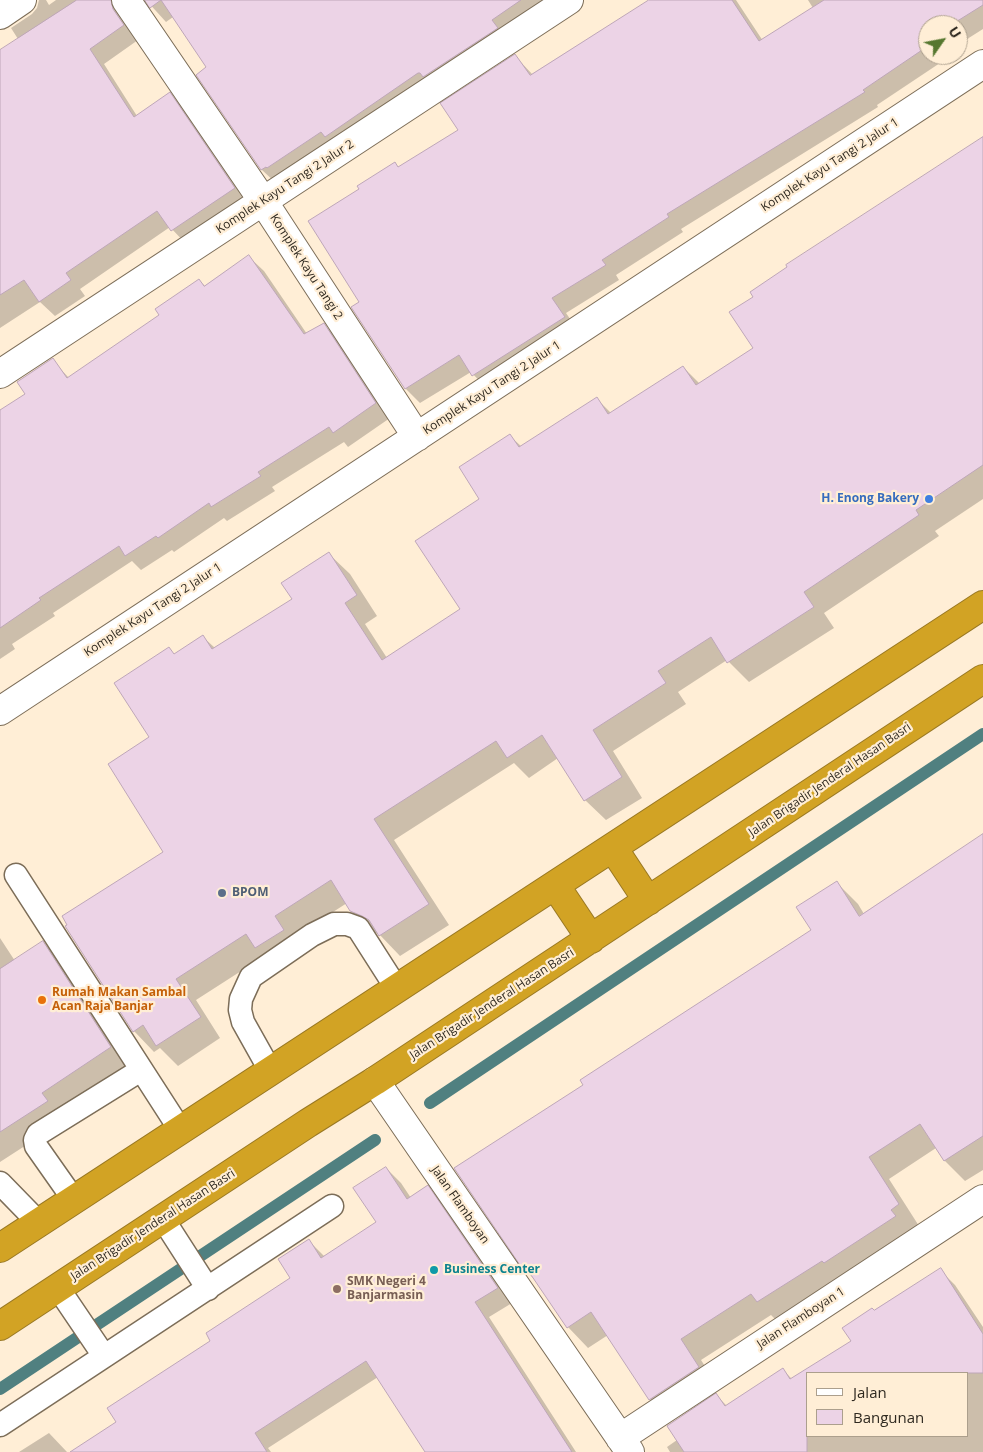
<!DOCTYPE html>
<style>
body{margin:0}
#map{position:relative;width:983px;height:1452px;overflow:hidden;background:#ffeed6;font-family:"Open Sans",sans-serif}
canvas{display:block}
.legend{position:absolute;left:806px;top:1372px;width:162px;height:65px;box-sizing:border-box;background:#ffeed6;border:1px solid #ac9f8d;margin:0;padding:6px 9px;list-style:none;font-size:15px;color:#2f2920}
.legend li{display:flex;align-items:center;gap:10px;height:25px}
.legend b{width:25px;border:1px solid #ac9f8d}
.north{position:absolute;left:918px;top:15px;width:50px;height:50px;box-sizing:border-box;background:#ffeed6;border:1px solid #ac9f8d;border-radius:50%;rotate:57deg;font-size:14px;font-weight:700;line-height:20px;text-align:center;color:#2f2920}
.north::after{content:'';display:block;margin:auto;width:18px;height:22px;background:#56772f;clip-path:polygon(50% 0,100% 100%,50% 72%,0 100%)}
</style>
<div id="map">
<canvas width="983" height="1452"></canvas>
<ul class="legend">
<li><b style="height:6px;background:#fff"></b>Jalan</li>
<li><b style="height:14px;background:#ecd3e6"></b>Bangunan</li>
</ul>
<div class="north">U</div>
</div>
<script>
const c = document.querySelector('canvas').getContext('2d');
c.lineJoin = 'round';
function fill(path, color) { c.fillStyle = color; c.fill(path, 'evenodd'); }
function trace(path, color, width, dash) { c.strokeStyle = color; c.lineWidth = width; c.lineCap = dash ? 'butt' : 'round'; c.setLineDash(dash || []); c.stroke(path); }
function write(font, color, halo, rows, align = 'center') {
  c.font = font + ' "Open Sans",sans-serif'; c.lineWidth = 4.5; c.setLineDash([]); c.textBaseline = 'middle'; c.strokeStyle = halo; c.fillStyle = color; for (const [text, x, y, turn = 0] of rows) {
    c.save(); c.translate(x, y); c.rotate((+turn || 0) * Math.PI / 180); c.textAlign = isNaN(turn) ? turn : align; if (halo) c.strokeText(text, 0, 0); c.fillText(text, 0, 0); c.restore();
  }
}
fill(new Path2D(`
 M39,0H46L49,5L56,0H137L138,40L104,64L137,116L170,94L184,108L249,203L187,245L170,227L80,289L85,296L55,316L40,302L0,328V51L18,39L11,28L32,14L37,8Z
 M146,0H551L277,184L262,170L197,75L208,68L173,17L166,22Z
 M651,0H736L763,41L813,8L808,0H983V29L964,41L967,45L958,51V25H928V55H952L877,105L878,107L681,229L683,232L616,275L619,280L566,313L579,332L488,390L471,372L420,403L406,389L361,303V189L395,163L399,168L460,130L515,56L533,75Z
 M983,138V499L935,531L939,536L824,613L834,628L749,682L727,660L678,692L686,704L613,751L642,798L606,820L585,800L558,758L529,778L514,763L394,840L449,925L400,956L379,934L372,932L351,911L347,903L196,1000L220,1038L178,1066L160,1048L154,1052L134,1031L165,852L151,738L169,648L175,655L203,637L215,648L293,599L329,554L350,574L377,616L365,624L387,658L462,609L481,499L510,436L522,447L597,399L611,413L683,367L700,384L755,349L754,297Z
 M249,257L264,271L307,334L323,324L338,339L390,418L348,447L344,442L272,487L275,491L227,521L224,518L174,552L172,550L141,570L132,561L53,613L55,616L12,644L15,649L0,659V412L26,395L52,360L69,378L161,315L199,280L206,287Z
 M983,835V1170L965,1181L945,1161L936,1148L889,1179L919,1226L778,1322L771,1315L701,1360L719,1388L671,1420L650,1399L608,1335L588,1348L568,1327L537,1282L525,1270L585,1085L812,930L837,883L858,904L864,914Z
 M0,938L15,961L43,942L61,961L128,1065L65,1120L0,1162Z
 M386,1168L401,1183L411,1198L428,1187L442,1202L512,1303L489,1317L576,1452H427L378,1377L268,1448L271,1452H72L118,1422L212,1341L292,1278L309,1241L325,1257L377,1223Z
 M940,1270L955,1285L983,1327V1452H670L667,1447L677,1440L716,1395L727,1406L783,1370L792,1379L852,1342L875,1312ZM807,1373H967V1436H807Z
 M49,1433L67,1452H19Z`), '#0003');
trace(new Path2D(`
 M430,1103L983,734
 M0,1389L375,1140`), '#508080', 12);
const building = new Path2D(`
 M77,0H111L113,9L124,25L90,49L134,117L170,92L235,188L171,231L157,211L66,273L71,280L39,302L24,280L0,295V50Z
 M145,0H521L492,20L498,28L423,77L420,73H418L325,137L321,132L267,168L266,167L261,170L196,75L206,67L161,0L150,8Z
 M649,0H732L759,41L824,0H983V5L951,25H928V46L863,90L865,92L667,214L669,217L602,260L606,265L552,298L565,317L472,376L459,355L405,389L351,307L359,302L308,221L359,189L357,186L395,162L398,167L458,130L440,103L515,54L530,75Z
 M983,137V465L916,510L919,515L804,592L814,607L727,663L711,637L658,671L666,683L593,730L622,777L584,801L542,735L507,758L496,741L374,819L429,904L379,936L369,920L362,916L350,911L331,880L275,916L284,930L255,948L246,934L176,979L201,1017L156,1046L143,1025L133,1032L65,926L67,925L62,916L163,852L108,764L149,737L114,683L169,647L174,654L203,635L212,649L292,599L281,583L329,552L357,595L345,603L382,660L460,609L415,541L479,499L459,467L510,434L519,447L597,397L608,414L683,366L696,385L753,348L729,312L753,297L750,292L787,267L786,265Z
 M249,255L304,334L324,323L376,403L333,433L329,427L258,472L261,476L211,507L209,503L158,538L156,536L125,556L119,546L39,598L41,600L0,628V410L25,394L17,382L53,358L67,378L159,315L155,309L199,279L204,286Z
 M983,834V1136L944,1161L920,1124L869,1157L899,1204L891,1210L896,1216L824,1263L822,1261L757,1302L751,1294L681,1339L699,1367L649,1400L591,1312L567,1328L527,1269L524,1271L454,1168L583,1085L580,1080L811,930L796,907L837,881L859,916Z
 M43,941L111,1047L42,1093L48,1101L0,1132V969Z
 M386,1167L407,1199L428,1185L498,1288L475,1302L572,1452H425L366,1361L255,1433L267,1452H70L116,1422L107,1408L210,1341L206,1333L290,1278L278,1259L309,1239L321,1258L376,1222L353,1188Z
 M941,1268L983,1334V1373H807V1452H684L667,1426L716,1393L725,1406L783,1368L790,1379L851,1341L842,1328L872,1308L874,1310Z`);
fill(building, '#ecd3e6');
trace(building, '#bea6b8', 1);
const lane = new Path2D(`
 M16,875L181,1131
 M271,1072L243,1022L240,1010L241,999L251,977L312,935L334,924H347L358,928L397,989
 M0,1183L39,1223
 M74,1200L36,1146L35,1140L38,1134L141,1070
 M163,1219L208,1289
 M58,1288L104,1356
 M0,1425L332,1206`);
const street = new Path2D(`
 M126,0L263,201L417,437
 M0,15L22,0
 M0,374L569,0
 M0,711L983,64
 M375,1081L630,1452
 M620,1438L983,1199`);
const highway = new Path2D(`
 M613,848L648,901
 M555,885L591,939
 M0,1248L983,605
 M0,1326L308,1123L375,1081L983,679`);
trace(lane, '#7c6d58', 25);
trace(street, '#7c6d58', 30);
trace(highway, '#997823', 30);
trace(lane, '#fff', 22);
trace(street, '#fff', 28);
trace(highway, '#d2a324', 28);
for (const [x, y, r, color] of [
 [929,499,5,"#3f7fe0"],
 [222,893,5,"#5c6f8a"],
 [42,1000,5,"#e8710a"],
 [434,1270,5,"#0f9aa8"],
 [337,1289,5,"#8d6e63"]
]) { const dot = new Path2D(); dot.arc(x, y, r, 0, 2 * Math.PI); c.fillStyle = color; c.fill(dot); trace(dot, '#ffeed6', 2); }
write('12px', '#2f2920', '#ffeed6', [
 ["Komplek Kayu Tangi 2 Jalur 1",830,165,-33],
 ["Komplek Kayu Tangi 2 Jalur 2",285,187,-33],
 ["Komplek Kayu Tangi 2",306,267,57],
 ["Komplek Kayu Tangi 2 Jalur 1",492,388,-33],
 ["Komplek Kayu Tangi 2 Jalur 1",153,610,-33],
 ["Jalan Brigadir Jenderal Hasan Basri",830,780,-34],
 ["Jalan Brigadir Jenderal Hasan Basri",492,1004,-33],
 ["Jalan Flamboyan",460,1205,55],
 ["Jalan Brigadir Jenderal Hasan Basri",153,1225,-33],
 ["Jalan Flamboyan 1",801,1318,-33]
]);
write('bold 12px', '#366cbe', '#ffeed6', [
 ["H. Enong Bakery",919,499]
], 'right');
write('bold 12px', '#4e5e75', '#ffeed6', [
 ["BPOM",232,893]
], 'left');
write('bold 12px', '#c56008', '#ffeed6', [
 ["Rumah Makan Sambal",52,993],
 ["Acan Raja Banjar",52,1007]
], 'left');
write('bold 12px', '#0d838f', '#ffeed6', [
 ["Business Center",444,1270]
], 'left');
write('bold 12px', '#785e54', '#ffeed6', [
 ["SMK Negeri 4",347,1282],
 ["Banjarmasin",347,1296]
], 'left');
</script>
